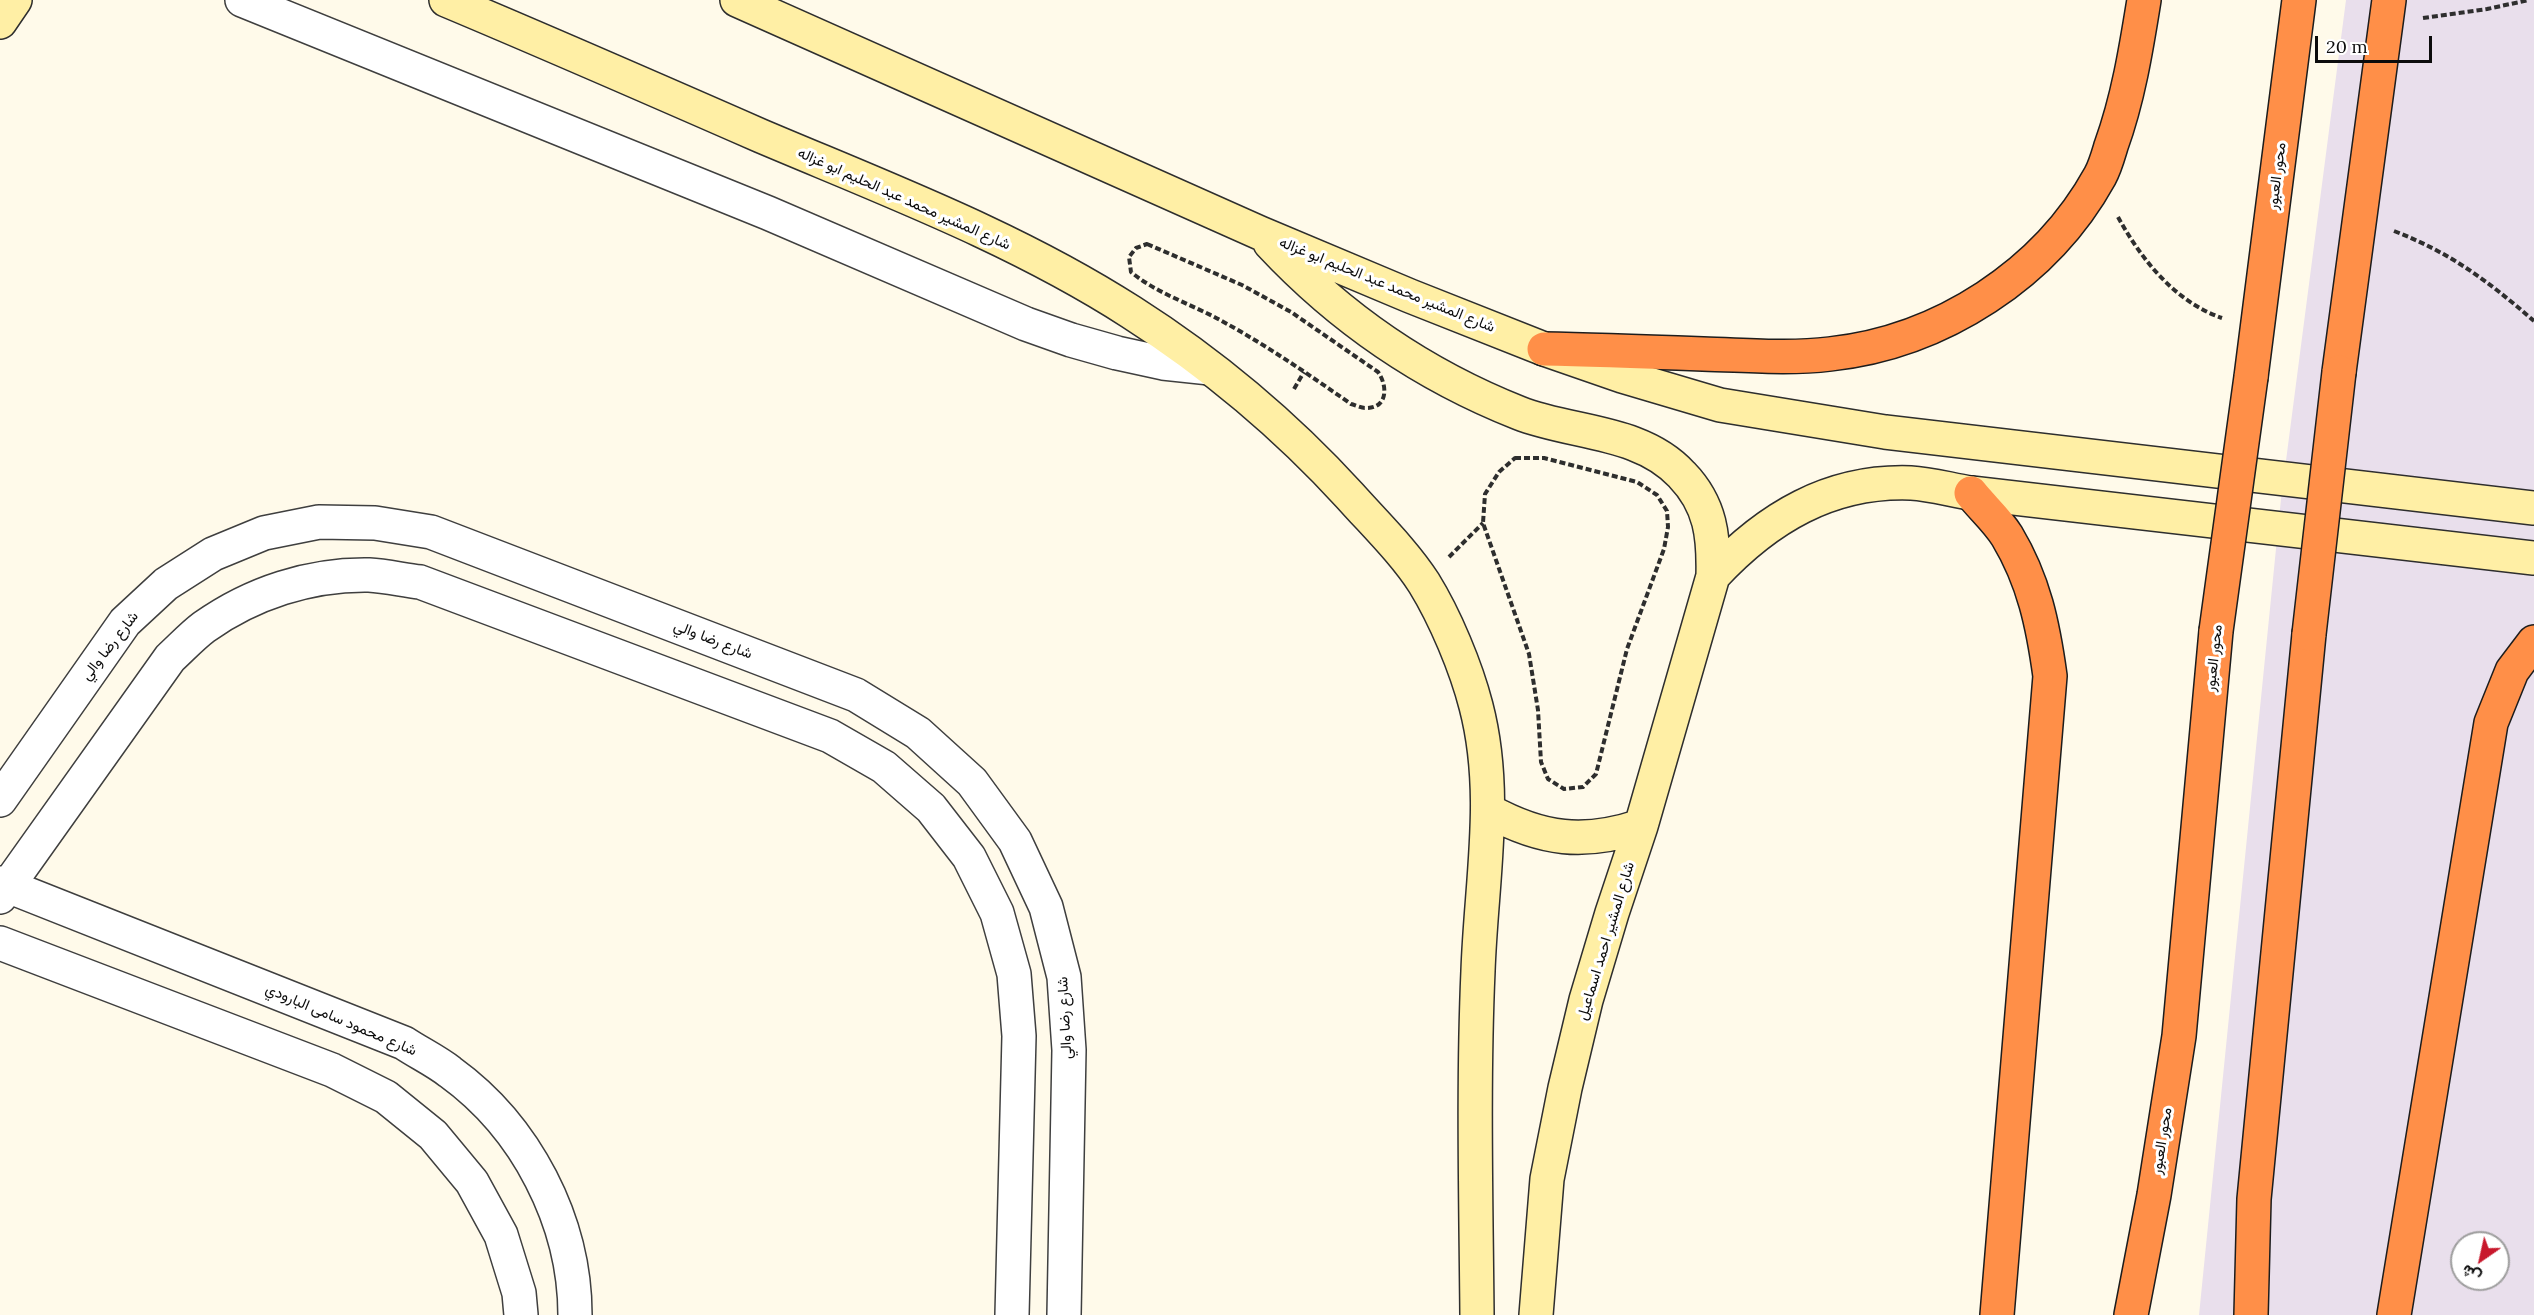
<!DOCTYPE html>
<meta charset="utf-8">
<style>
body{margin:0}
#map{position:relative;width:2534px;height:1315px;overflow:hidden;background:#fffaea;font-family:Lora,Vazirmatn,serif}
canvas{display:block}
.north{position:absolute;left:2450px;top:1231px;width:60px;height:60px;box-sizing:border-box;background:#fff;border:2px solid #9e9e9e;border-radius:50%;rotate:214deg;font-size:16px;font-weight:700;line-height:24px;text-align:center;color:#0c0c0c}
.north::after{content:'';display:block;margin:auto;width:21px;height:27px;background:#c8182c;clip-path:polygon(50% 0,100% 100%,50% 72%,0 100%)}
.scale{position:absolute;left:2315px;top:36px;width:117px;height:27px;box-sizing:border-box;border:3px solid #0c0c0c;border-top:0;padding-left:8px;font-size:18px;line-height:21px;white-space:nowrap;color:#0c0c0c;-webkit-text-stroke:4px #fff;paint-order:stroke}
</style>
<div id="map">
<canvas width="2534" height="1315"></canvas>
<div class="north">ش</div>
<div class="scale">20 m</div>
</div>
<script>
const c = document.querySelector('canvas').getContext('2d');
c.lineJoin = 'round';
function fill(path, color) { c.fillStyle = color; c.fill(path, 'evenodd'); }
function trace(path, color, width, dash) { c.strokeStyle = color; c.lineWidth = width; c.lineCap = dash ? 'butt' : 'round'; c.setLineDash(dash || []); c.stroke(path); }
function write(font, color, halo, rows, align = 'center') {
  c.font = font + ' Lora,Vazirmatn,serif'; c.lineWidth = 6; c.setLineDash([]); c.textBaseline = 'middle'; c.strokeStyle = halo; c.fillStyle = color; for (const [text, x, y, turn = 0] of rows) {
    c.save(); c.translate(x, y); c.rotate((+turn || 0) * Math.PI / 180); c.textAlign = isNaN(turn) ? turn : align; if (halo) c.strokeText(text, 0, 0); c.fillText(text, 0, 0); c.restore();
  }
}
fill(new Path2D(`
 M2346,0H2534V1315H2199L2281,499ZM2462,1243H2498V1279H2462Z`), '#e9dfec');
const street = new Path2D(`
 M242,0L768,213L1026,324L1071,340L1117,353L1163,363L1210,368
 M0,800L125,622L166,584L213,554L264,533L319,522L375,523L431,532L856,695L918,733L972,782L1015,841L1046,907L1064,977L1069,1050L1064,1315
 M0,883L404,1043C419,1053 436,1061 450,1072C526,1127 575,1221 575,1315
 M0,897L170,658C181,648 192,636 204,627C252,593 310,574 369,575C386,576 403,580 420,582L830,736L884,767L931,808L969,857L997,913L1014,974L1019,1036L1012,1315
 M0,943L332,1070L386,1097L433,1135L472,1182L501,1235L519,1293L521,1315`);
const secondary = new Path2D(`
 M446,0C551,44 656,90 761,136C886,189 1016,238 1131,312C1211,363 1286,426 1350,496C1375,524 1404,552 1424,583C1445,617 1466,667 1476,706C1499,794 1481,882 1478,971C1473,1086 1476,1201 1477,1315
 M737,0L1260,233L1410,296L1544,349L1622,376L1720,405L1885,432L2534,508
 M0,22L15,0
 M1270,243C1340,318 1423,375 1519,413C1572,434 1641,430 1682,475C1711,505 1714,537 1713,576L1641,826L1612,913L1586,1000L1565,1088L1547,1179L1536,1315
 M1713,576C1767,518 1830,480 1911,483C1931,484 1951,490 1971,493L2534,558
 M1489,811C1542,840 1584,845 1641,826`);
const highway = new Path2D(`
 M1544,349C1597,350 1650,352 1703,354C1745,355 1788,359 1830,354C1941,342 2046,274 2100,176C2105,167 2108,156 2111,146C2128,99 2136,50 2144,0
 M2339,372L2389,0
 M2251,377L2299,0
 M1971,493C1982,507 1997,520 2007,536C2034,581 2043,625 2050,676L1997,1315
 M2131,1315L2154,1195L2179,1036L2216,631
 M2251,1315L2254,1199L2309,634
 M2394,1315L2491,723L2512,671L2534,642`);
trace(street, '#3f3f3f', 36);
trace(secondary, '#2e2e2e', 36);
trace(highway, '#1d1d1d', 36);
trace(new Path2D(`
 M2423,18L2487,9L2529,0
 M2118,217C2141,259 2175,302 2222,318
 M2394,231C2451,253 2488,281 2534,321
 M1147,244L1242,285L1291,312L1378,372C1388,386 1388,409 1365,408C1361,408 1355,405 1351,404C1308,374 1266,345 1220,320C1191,304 1156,293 1131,272L1129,257L1136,248Z
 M1294,389L1304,372
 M1515,458H1544L1637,482L1657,495L1667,511L1668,527L1664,549L1627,649L1596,774L1583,787L1564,789L1548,779L1541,762L1538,710L1529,654L1483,523L1485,494L1499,472Z
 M1449,557L1483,523`), '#2e2e2e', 4, [6, 3]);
trace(street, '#fff', 33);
trace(secondary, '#ffefa5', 33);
trace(highway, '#ff8f48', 33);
const highwayBridge = new Path2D(`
 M2216,631L2251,377
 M2309,634L2339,372`);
trace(highwayBridge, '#1d1d1d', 36, []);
trace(highwayBridge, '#ff8f48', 33);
write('15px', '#0c0c0c', '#fff', [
 ["محور العبور",2277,176,-83],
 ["شارع المشير محمد عبد الحليم ابو غزاله",904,199,24],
 ["شارع المشير محمد عبد الحليم ابو غزاله",1387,285,22],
 ["شارع رضا والي",713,640,21],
 ["شارع رضا والي",110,646,-52],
 ["محور العبور",2214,658,-84],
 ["شارع المشير احمد اسماعيل",1606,941,-73],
 ["شارع رضا والي",1065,1018,-93],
 ["شارع محمود سامى البارودي",341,1020,23],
 ["محور العبور",2162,1141,-81]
]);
</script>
